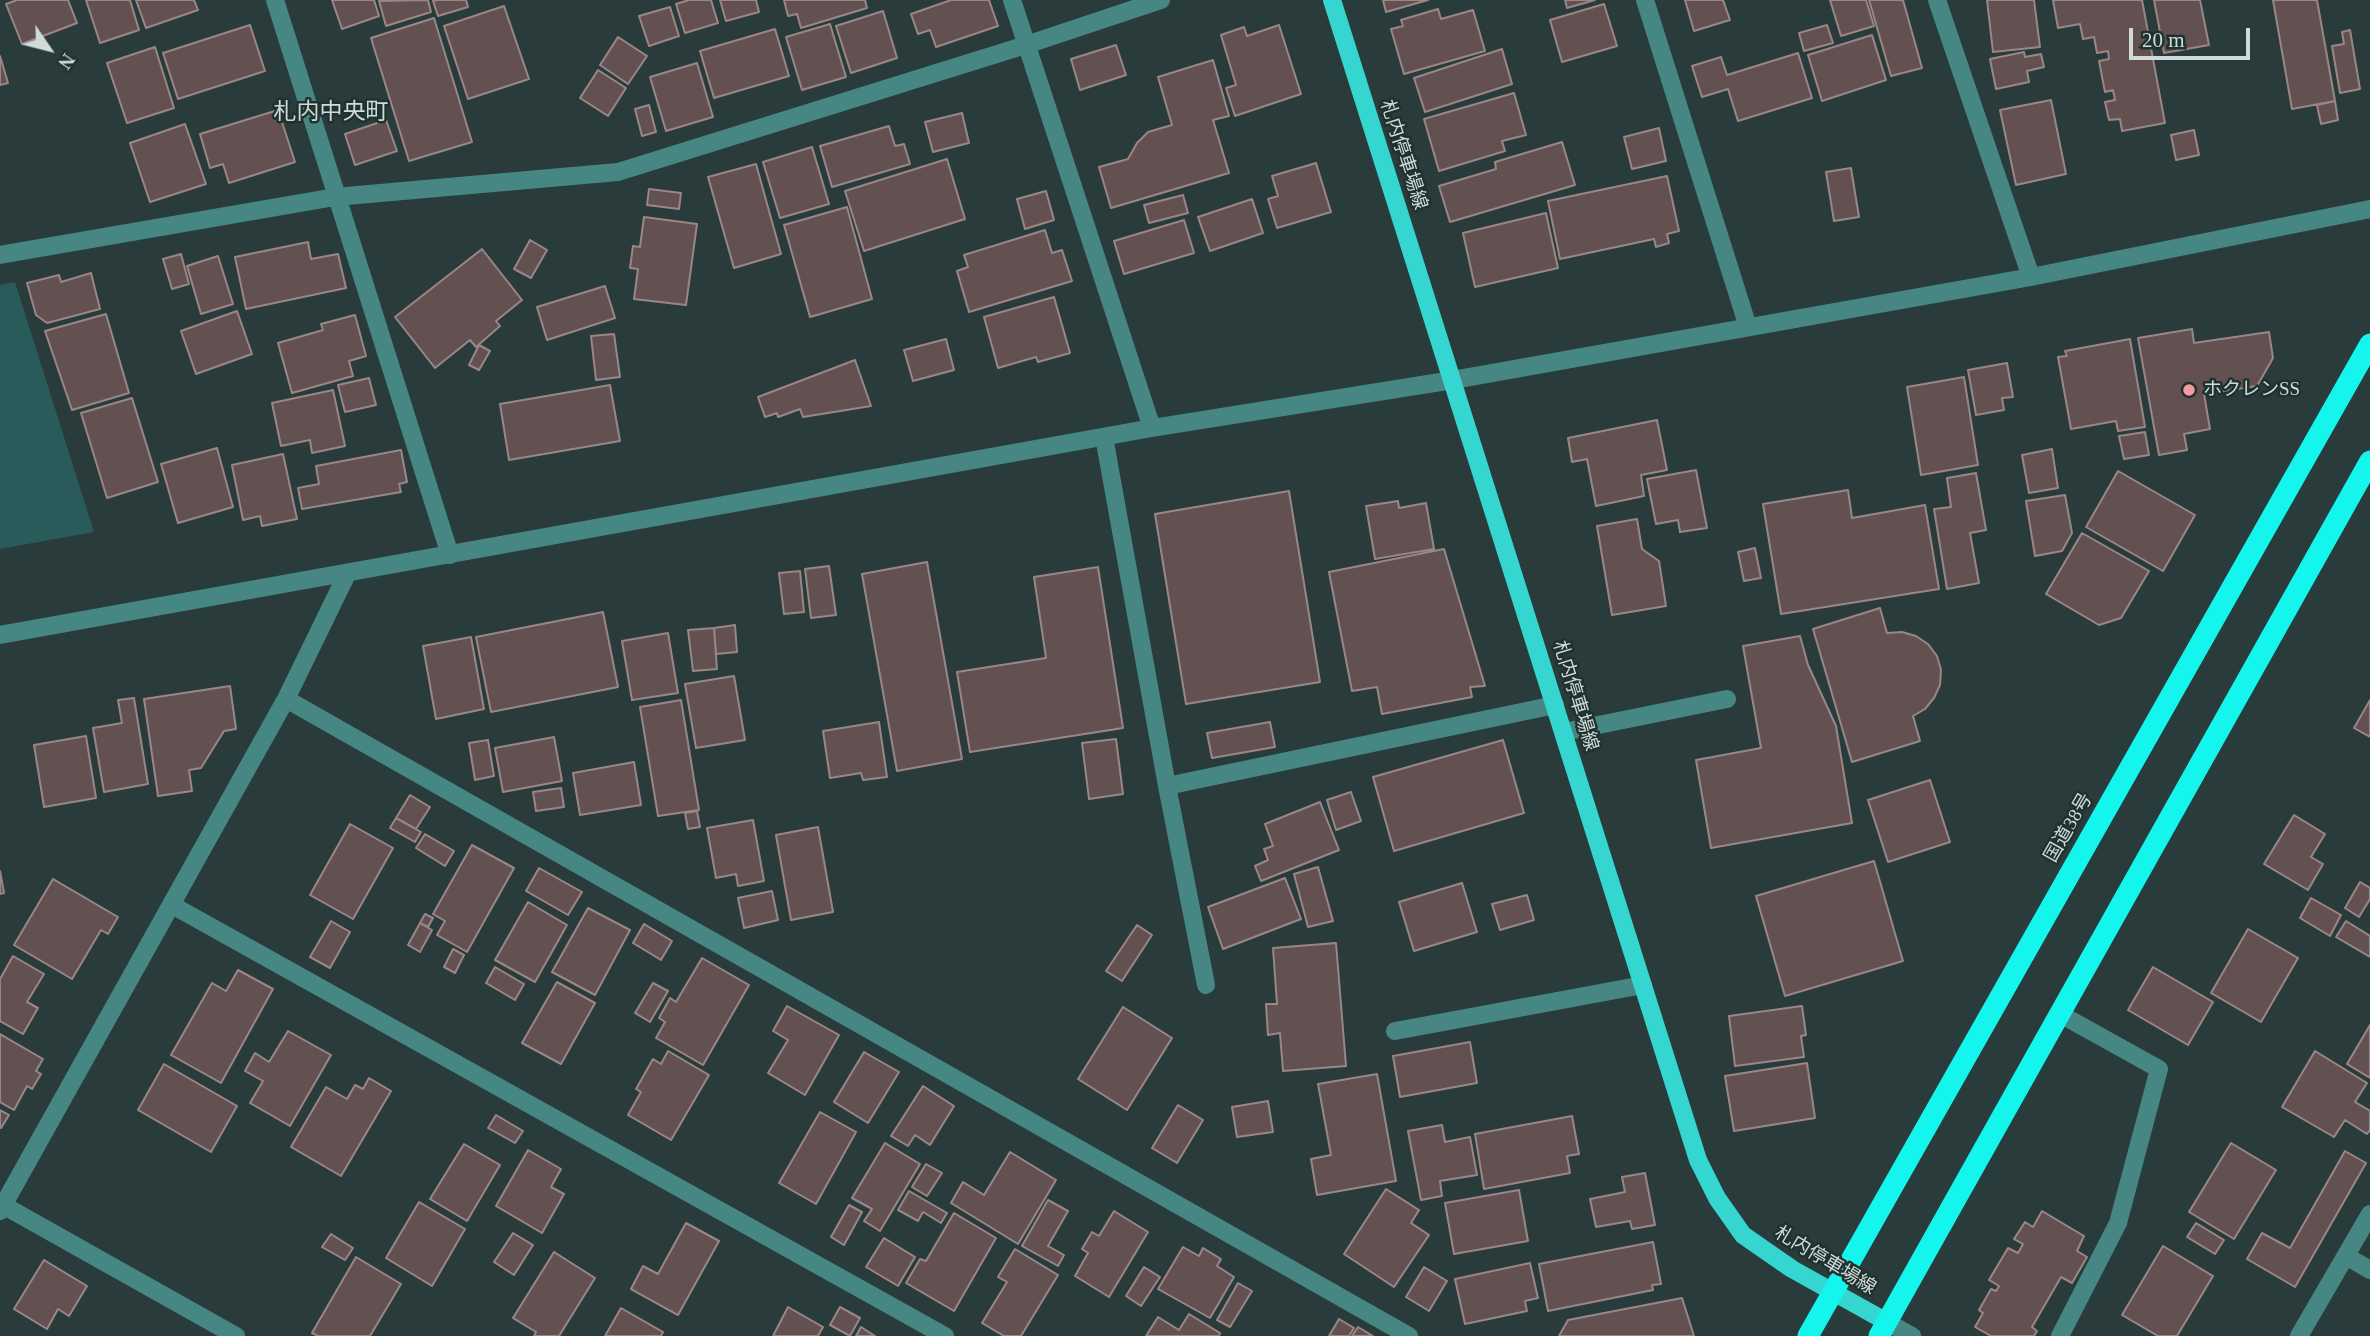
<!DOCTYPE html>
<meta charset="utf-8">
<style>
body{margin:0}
#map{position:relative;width:2370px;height:1336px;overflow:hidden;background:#293c3b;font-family:"Times New Roman",serif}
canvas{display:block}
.north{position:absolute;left:14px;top:14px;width:70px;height:70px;-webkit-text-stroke:5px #1f3230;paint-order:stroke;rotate:125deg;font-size:19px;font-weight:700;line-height:28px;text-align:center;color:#cfdad9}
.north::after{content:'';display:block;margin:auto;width:24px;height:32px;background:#cfdad9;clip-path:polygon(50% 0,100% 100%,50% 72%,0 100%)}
.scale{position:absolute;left:2129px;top:28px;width:121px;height:32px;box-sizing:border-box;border:4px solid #cfdad9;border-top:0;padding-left:9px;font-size:21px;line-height:24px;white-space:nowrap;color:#cfdad9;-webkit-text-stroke:5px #1f3230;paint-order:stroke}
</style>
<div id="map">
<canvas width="2370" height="1336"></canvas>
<div class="north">N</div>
<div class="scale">20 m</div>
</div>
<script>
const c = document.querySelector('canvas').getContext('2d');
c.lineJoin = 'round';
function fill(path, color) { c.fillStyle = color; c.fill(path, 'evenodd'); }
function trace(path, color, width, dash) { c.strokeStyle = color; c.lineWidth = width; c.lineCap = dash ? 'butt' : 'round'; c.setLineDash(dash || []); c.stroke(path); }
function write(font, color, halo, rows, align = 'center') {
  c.font = font + ' "Times New Roman","Noto Sans JP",serif'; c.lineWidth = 5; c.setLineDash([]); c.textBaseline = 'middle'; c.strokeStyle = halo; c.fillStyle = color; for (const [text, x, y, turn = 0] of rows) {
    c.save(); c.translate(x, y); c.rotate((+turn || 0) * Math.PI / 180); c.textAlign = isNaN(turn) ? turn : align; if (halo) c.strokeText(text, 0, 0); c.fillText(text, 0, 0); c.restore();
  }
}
fill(new Path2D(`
 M15,282L94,532L0,549V285Z`), '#285b59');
const building = new Path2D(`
 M17,0H68L77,23L22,44L6,4Z
 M86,0H130L139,30L100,43Z
 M136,0H194L198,10L146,28Z
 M332,0H374L379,16L342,29Z
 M428,0L431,12L386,26L379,1Z
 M438,0H466L468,7L438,16L433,1Z
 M689,0H711L718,23L685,33L676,4Z
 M720,0H756L759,12L726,21Z
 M784,0H865L867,8L801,28L797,14L788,16Z
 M951,0H989L998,26L936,47L930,30L918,34L911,14Z
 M1383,0H1428L1386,12Z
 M1565,0H1595L1567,8Z
 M1685,0H1723L1730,20L1694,31Z
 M1830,0H1866L1874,26L1841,36Z
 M1869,0H1903L1922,68L1891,76Z
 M1987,0H2034L2040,47L1993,52Z
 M2053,0H2142L2165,123L2122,131L2120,119L2109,120L2105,102L2115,100L2113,90L2105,92L2099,61L2109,59L2108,51L2097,53L2094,37L2083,39L2080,24L2058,28Z
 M2154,0H2200L2209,45L2164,53Z
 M2273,0H2317L2335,101L2292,109Z
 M1604,4L1617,46L1562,62L1550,20Z
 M504,6L529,79L468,99L444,26Z
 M670,7L679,36L649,46L639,16Z
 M1438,9L1441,19L1473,10L1485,51L1404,74L1391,29L1403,26L1401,20Z
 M883,11L897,58L851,73L836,26Z
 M434,18L472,142L409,161L371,38Z
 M830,24L846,77L802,90L786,37Z
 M250,25L265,71L178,99L163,53Z
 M1279,25L1301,94L1235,116L1226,88L1236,85L1221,35L1244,27L1247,36Z
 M1827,25L1833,43L1804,51L1799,33Z
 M775,29L789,76L714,98L700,51Z
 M2350,30L2360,89L2340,93L2332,46L2344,44L2342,32Z
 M1872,35L1886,80L1822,101L1808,55Z
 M618,37L647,56L628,84L600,65Z
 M1116,45L1126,75L1080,90L1071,59Z
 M155,47L174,108L127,123L107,63Z
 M1502,49L1512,84L1425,112L1414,78Z
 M2024,52L2025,57L2041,54L2044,67L2027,71L2029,82L1996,89L1990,59Z
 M1798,53L1812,98L1738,121L1728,89L1702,97L1692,66L1721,57L1727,75Z
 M0,56L8,83L0,85Z
 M1213,60L1229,116L1213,120L1229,173L1111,208L1099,167L1128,159L1137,143L1148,132L1172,125L1158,77Z
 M697,63L713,117L666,131L650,77Z
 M598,70L626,88L608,116L580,98Z
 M1514,93L1526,135L1502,141L1505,151L1439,171L1424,119Z
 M2051,100L2066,174L2016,185L2000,110Z
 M2335,101L2338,120L2321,124L2317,105Z
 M649,105L656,132L642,136L635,109Z
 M278,110L295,162L229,183L223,164L210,168L200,134Z
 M962,113L969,143L933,152L925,122Z
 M386,120L397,151L355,165L345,134Z
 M185,124L206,184L150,202L130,143Z
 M889,126L895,146L904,144L910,164L832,187L820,146Z
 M1659,128L1666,161L1632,169L1624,137Z
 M2194,130L2199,155L2176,160L2171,135Z
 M1562,142L1575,185L1450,222L1439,186L1496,169L1495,162Z
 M812,147L829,204L780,218L763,162Z
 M947,159L965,219L864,251L845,191Z
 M1316,163L1331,212L1277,228L1268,199L1278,196L1272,176Z
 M756,164L781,254L734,268L708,177Z
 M1851,168L1859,217L1834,221L1826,172Z
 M1667,176L1679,231L1667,234L1669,243L1656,247L1654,239L1560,259L1548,201Z
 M649,189L681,193L679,209L647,205Z
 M1046,191L1054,220L1025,229L1017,199Z
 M1183,195L1188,213L1149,223L1144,205Z
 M1252,199L1263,233L1210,251L1198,217Z
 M847,207L872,299L810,317L784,225Z
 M1546,213L1558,268L1475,287L1463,233Z
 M644,217L697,224L686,305L634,299L638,269L630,268L633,246L640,247Z
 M1184,220L1194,253L1124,274L1114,241Z
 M1045,230L1052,253L1062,250L1072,281L969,312L957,271L968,267L964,255Z
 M530,240L547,250L531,278L514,269Z
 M308,242L311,259L338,254L346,288L246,309L235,257Z
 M482,249L522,300L496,321L500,326L476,347L470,340L435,368L395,317Z
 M181,254L189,284L172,289L163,259Z
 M218,256L233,304L201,314L187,266Z
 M91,273L100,309L47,323L36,315L27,283L59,275L61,282Z
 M605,286L615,318L547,340L537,307Z
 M1054,297L1070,353L1038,362L1036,357L998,368L984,317Z
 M237,311L252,354L196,374L181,331Z
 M106,314L129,393L72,410L45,331Z
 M355,315L366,356L349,361L353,376L292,393L278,343L323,330L321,324Z
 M2192,329L2194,343L2269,332L2273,358L2257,386L2204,394L2210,429L2184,434L2187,450L2159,455L2138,338Z
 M614,334L620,377L596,380L591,336Z
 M946,339L954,370L913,381L904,350Z
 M2130,339L2145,427L2118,431L2116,421L2071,429L2058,357L2067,356L2065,351Z
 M479,345L490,351L479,370L469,365Z
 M855,360L871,406L803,417L800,409L778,417L777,413L765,417L758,397Z
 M2007,363L2013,397L2002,398L2004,410L1976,415L1968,370Z
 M1964,377L1978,465L1921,475L1907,387Z
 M369,378L376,405L345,412L338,385Z
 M610,385L620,441L509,460L500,404Z
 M333,390L345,446L312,453L310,440L281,446L272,403Z
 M132,398L158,482L107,498L81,413Z
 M1657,420L1667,470L1641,475L1644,496L1596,506L1587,459L1572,462L1568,438Z
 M2145,432L2149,455L2124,459L2119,436Z
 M217,448L233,507L178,523L161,464Z
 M2052,449L2058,488L2029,493L2022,455Z
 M401,450L407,482L399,484L401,492L302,509L298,488L319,484L316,466Z
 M283,454L297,519L262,526L260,516L243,520L232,465Z
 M1696,470L1707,528L1680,532L1678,520L1656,524L1647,479Z
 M2118,471L2195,515L2163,571L2086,527Z
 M1976,473L1986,530L1970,533L1979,583L1947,589L1934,509L1951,507L1947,478Z
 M1848,490L1852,518L1925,505L1939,589L1781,614L1763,504Z
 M1289,491L1320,682L1186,704L1155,514Z
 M2065,495L2072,533L2062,551L2035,556L2026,501Z
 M1398,501L1399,508L1426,503L1434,549L1375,559L1366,506Z
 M1637,519L1642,549L1659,561L1666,606L1612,615L1597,526Z
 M2082,533L2149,571L2121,618L2099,625L2046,594Z
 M1755,548L1761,578L1744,581L1738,552Z
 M1444,549L1485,686L1470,687L1472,697L1382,714L1377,687L1352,691L1329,572Z
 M927,562L962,759L897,771L862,574Z
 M829,566L836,615L811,618L805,569Z
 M1098,567L1123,728L970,752L957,672L1046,658L1034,577Z
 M800,571L804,612L784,614L779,573Z
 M1880,608L1887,633L1902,632L1916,636L1928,644L1937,656L1941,670L1940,685L1934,698L1925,709L1913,716L1920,741L1852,762L1813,629Z
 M603,612L618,687L491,712L476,637Z
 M735,625L737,652L716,654L714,628Z
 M714,628L717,669L693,671L688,630Z
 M668,633L678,693L632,700L622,641Z
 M1800,636L1808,665L1836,726L1852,823L1711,848L1696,760L1761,748L1743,646Z
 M471,637L484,709L436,719L423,646Z
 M734,676L745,740L696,748L685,684Z
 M230,686L236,729L224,731L201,768L189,770L192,791L158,796L144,699Z
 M134,698L148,784L104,792L93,728L122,723L118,700Z
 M681,700L699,810L658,816L640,707Z
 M2370,700V737L2354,728Z
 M879,722L887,777L863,780L861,773L830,778L823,731Z
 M1270,722L1275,747L1212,758L1207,733Z
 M86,736L96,798L44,807L34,745Z
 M554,737L562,781L503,792L495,748Z
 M1116,739L1123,794L1089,799L1082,743Z
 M488,740L494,776L475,780L469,743Z
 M1503,740L1524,813L1394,851L1373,777Z
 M634,762L641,805L580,815L573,773Z
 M1930,780L1950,842L1888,862L1868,800Z
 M561,788L564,807L536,811L533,792Z
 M1351,792L1361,821L1336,830L1327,800Z
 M410,795L430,807L416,829L396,818Z
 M1320,802L1339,850L1261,881L1255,866L1268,860L1264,849L1273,846L1265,824Z
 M697,811L700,827L688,829L685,813Z
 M2294,815L2325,834L2311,857L2323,864L2308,890L2264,864Z
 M396,818L421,832L415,842L390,828Z
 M753,820L764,881L738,886L736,874L716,878L707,828Z
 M350,824L393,848L353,919L310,895Z
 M818,827L833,912L791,920L776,835Z
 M425,834L454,851L445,866L416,848Z
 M472,845L514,868L467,952L437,935L445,921L433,914Z
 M1874,861L1903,961L1785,996L1756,896Z
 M1318,867L1333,921L1308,927L1294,874Z
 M539,868L582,892L568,915L526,891Z
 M0,871L4,893L0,894Z
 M1285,878L1301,919L1223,949L1208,907Z
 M53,879L118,917L108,934L101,930L72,979L14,945Z
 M2360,882L2370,888V899L2359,917L2345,908Z
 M1462,883L1477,932L1414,951L1399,902Z
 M772,891L778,920L744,928L738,898Z
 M1527,895L1534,920L1500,930L1492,904Z
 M2311,898L2341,915L2330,936L2300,918Z
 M528,902L567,925L535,982L495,960Z
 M588,908L630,930L595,995L552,972Z
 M425,914L433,918L428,927L420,923Z
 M331,921L350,932L330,968L310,957Z
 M2346,921L2370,936V957L2336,937Z
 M420,923L432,930L420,952L408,945Z
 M644,924L672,941L661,960L633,943Z
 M1137,925L1152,935L1122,981L1106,971Z
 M2248,929L2298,958L2261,1022L2211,993Z
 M1336,943L1346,1066L1283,1071L1280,1033L1268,1035L1266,1004H1277L1273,948Z
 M453,949L464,955L455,973L444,967Z
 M13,956L44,974L27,1002L38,1008L23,1034L0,1021V979Z
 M702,958L749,985L703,1065L656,1038L665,1022L659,1018L670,998L676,1002Z
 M495,967L524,984L515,1000L486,983Z
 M2153,967L2213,1002L2188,1045L2128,1010Z
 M238,970L273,989L221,1083L171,1055L212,983L226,991Z
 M557,982L595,1003L561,1064L522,1043Z
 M653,983L668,991L650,1022L635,1013Z
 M787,1006L839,1035L805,1095L768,1073L788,1040L773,1031Z
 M1802,1006L1806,1035L1801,1036L1804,1057L1735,1066L1729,1016Z
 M1123,1007L1172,1038L1127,1110L1078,1079Z
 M2370,1025V1078L2347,1064Z
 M288,1031L331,1055L290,1126L250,1103L263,1081L245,1071L255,1053L269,1062Z
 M0,1034L43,1059L36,1071L41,1074L32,1089L27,1086L14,1110L0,1102Z
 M1470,1042L1477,1083L1400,1097L1393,1056Z
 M668,1051L709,1075L671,1140L628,1115L641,1092L636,1089L653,1059L661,1064Z
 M2315,1051L2367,1083L2355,1102L2370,1111V1130L2367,1134L2345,1120L2334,1137L2282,1107Z
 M864,1052L899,1072L868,1123L834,1102Z
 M1807,1063L1815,1118L1734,1131L1725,1076Z
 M164,1064L237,1106L211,1152L138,1110Z
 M1377,1074L1396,1181L1317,1195L1311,1159L1331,1155L1318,1084Z
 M369,1078L391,1091L341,1176L291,1147L326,1087L347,1099L355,1085L363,1089Z
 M923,1086L954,1106L930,1145L915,1135L908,1146L891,1136Z
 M1268,1101L1273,1132L1237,1137L1232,1107Z
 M1178,1105L1203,1120L1177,1163L1152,1148Z
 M0,1110L9,1115L1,1128L0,1127Z
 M820,1112L856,1132L816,1204L779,1183Z
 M496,1115L523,1131L515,1143L488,1128Z
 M1572,1116L1579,1154L1567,1156L1570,1173L1484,1189L1475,1134Z
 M1442,1125L1445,1142L1470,1137L1477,1175L1440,1181L1442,1196L1421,1200L1408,1131Z
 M885,1143L920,1164L880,1231L864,1221L872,1209L852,1198Z
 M2231,1143L2276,1170L2234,1239L2189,1212Z
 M464,1144L500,1165L467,1221L430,1199Z
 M528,1150L561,1169L551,1187L564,1194L542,1233L496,1206Z
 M2345,1151L2366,1163L2295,1287L2247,1259L2262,1233L2290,1248Z
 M1010,1152L1056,1180L1018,1244L951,1203L963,1182L984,1195Z
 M926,1164L942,1173L927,1196L912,1187Z
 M1645,1173L1655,1225L1632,1229L1630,1221L1596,1227L1590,1199L1625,1192L1622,1177Z
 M1386,1189L1419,1210L1411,1223L1429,1235L1394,1287L1344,1254Z
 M1519,1190L1528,1241L1454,1254L1445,1203Z
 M909,1191L947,1213L941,1223L923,1212L918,1221L898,1210Z
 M1048,1200L1068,1211L1048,1246L1064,1255L1058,1266L1022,1246Z
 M419,1202L465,1229L432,1286L386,1258Z
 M849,1205L862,1212L844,1245L831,1237Z
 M1114,1211L1148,1232L1109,1297L1075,1276L1088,1253L1082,1249L1092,1232L1099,1236Z
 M2042,1211L2084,1236L2077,1251L2087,1257L2072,1283L2061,1277L2032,1327L2037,1331L2034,1336H1991L1975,1327L1983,1313L1979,1310L1991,1289L1996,1291L1999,1286L1989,1280L2008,1248L2018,1253L2023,1244L2014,1239L2025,1222L2033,1227Z
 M954,1213L996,1238L954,1311L906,1283L920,1259L926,1261Z
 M686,1223L719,1241L678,1315L631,1289L643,1266L658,1274Z
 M2196,1223L2224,1240L2215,1254L2187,1237Z
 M513,1233L533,1245L514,1275L494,1262Z
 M331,1234L353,1248L345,1260L322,1247Z
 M884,1238L915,1257L898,1286L866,1267Z
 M1653,1242L1661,1284L1652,1285L1653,1290L1548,1311L1539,1264Z
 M2163,1246L2213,1276L2177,1336H2158L2122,1315Z
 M1183,1247L1199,1256L1203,1248L1221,1259L1217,1266L1234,1277L1210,1318L1158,1289Z
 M1015,1249L1058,1275L1021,1336H1004L982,1323L1007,1282L998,1277Z
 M554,1252L595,1278L559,1336H534L536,1332L513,1318Z
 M356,1257L401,1284L370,1336H318L312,1333Z
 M44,1260L87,1286L69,1316L58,1309L47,1329L14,1309Z
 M1530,1263L1538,1298L1525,1301L1527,1311L1465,1324L1455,1279Z
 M1144,1267L1160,1277L1141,1306L1126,1296Z
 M1424,1267L1447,1281L1429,1311L1406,1297Z
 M1238,1283L1252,1291L1230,1327L1217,1320Z
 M1682,1298L1694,1336H1559L1568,1320Z
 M788,1307L823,1327L818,1336H773Z
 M840,1307L860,1318L850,1336L830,1325Z
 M621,1308L663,1332L661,1336H605Z
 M1189,1314L1220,1333L1219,1336H1146L1158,1317L1179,1330Z
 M1339,1319L1354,1328L1349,1336H1329Z
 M861,1327L875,1336H856Z
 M1358,1327L1373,1336H1352Z`);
fill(building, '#635152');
trace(building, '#9a8687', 2);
trace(new Path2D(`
 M275,0L450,555
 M1012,0L1152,428
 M1645,0L1748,327
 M1937,0L2031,277
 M0,255L335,197L618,172L1026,45L1161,0
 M1104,437L1167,786L1555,705
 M0,635L1152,428L1453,380L2031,277L2370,209
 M286,699L1409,1336
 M1564,732L1727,699
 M1167,786L1206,985
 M172,905L945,1336
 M2060,1014L2159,1069L2118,1223L2060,1336
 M1395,1031L1643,985
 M3,1205L236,1336
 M0,1211L286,699L347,574
 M2346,1256L2370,1270
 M1887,1322L1912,1336
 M2299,1336L2370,1214`), '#468784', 18);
trace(new Path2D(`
 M1332,0L1698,1160L1717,1198L1743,1235L1792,1269L1887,1322`), '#35d6cf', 18);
trace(new Path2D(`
 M1808,1336L2370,344
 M1879,1336L2370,461`), '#14f5ed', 21);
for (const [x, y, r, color] of [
 [2189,390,7,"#f49aa3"]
]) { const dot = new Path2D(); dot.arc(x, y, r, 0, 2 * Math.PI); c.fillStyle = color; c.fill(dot); trace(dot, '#1f3230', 2.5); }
write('19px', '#cfdad9', '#1f3230', [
 ["札内停車場線",1403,155,72],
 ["札内停車場線",1575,696,73],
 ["国道38号",2069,828,-60],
 ["札内停車場線",1825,1261,31]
]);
write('19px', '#cfdad9', '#1f3230', [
 ["ホクレンSS",2203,390]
], 'left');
write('23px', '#cfdad9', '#1f3230', [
 ["札内中央町",331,113]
]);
</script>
